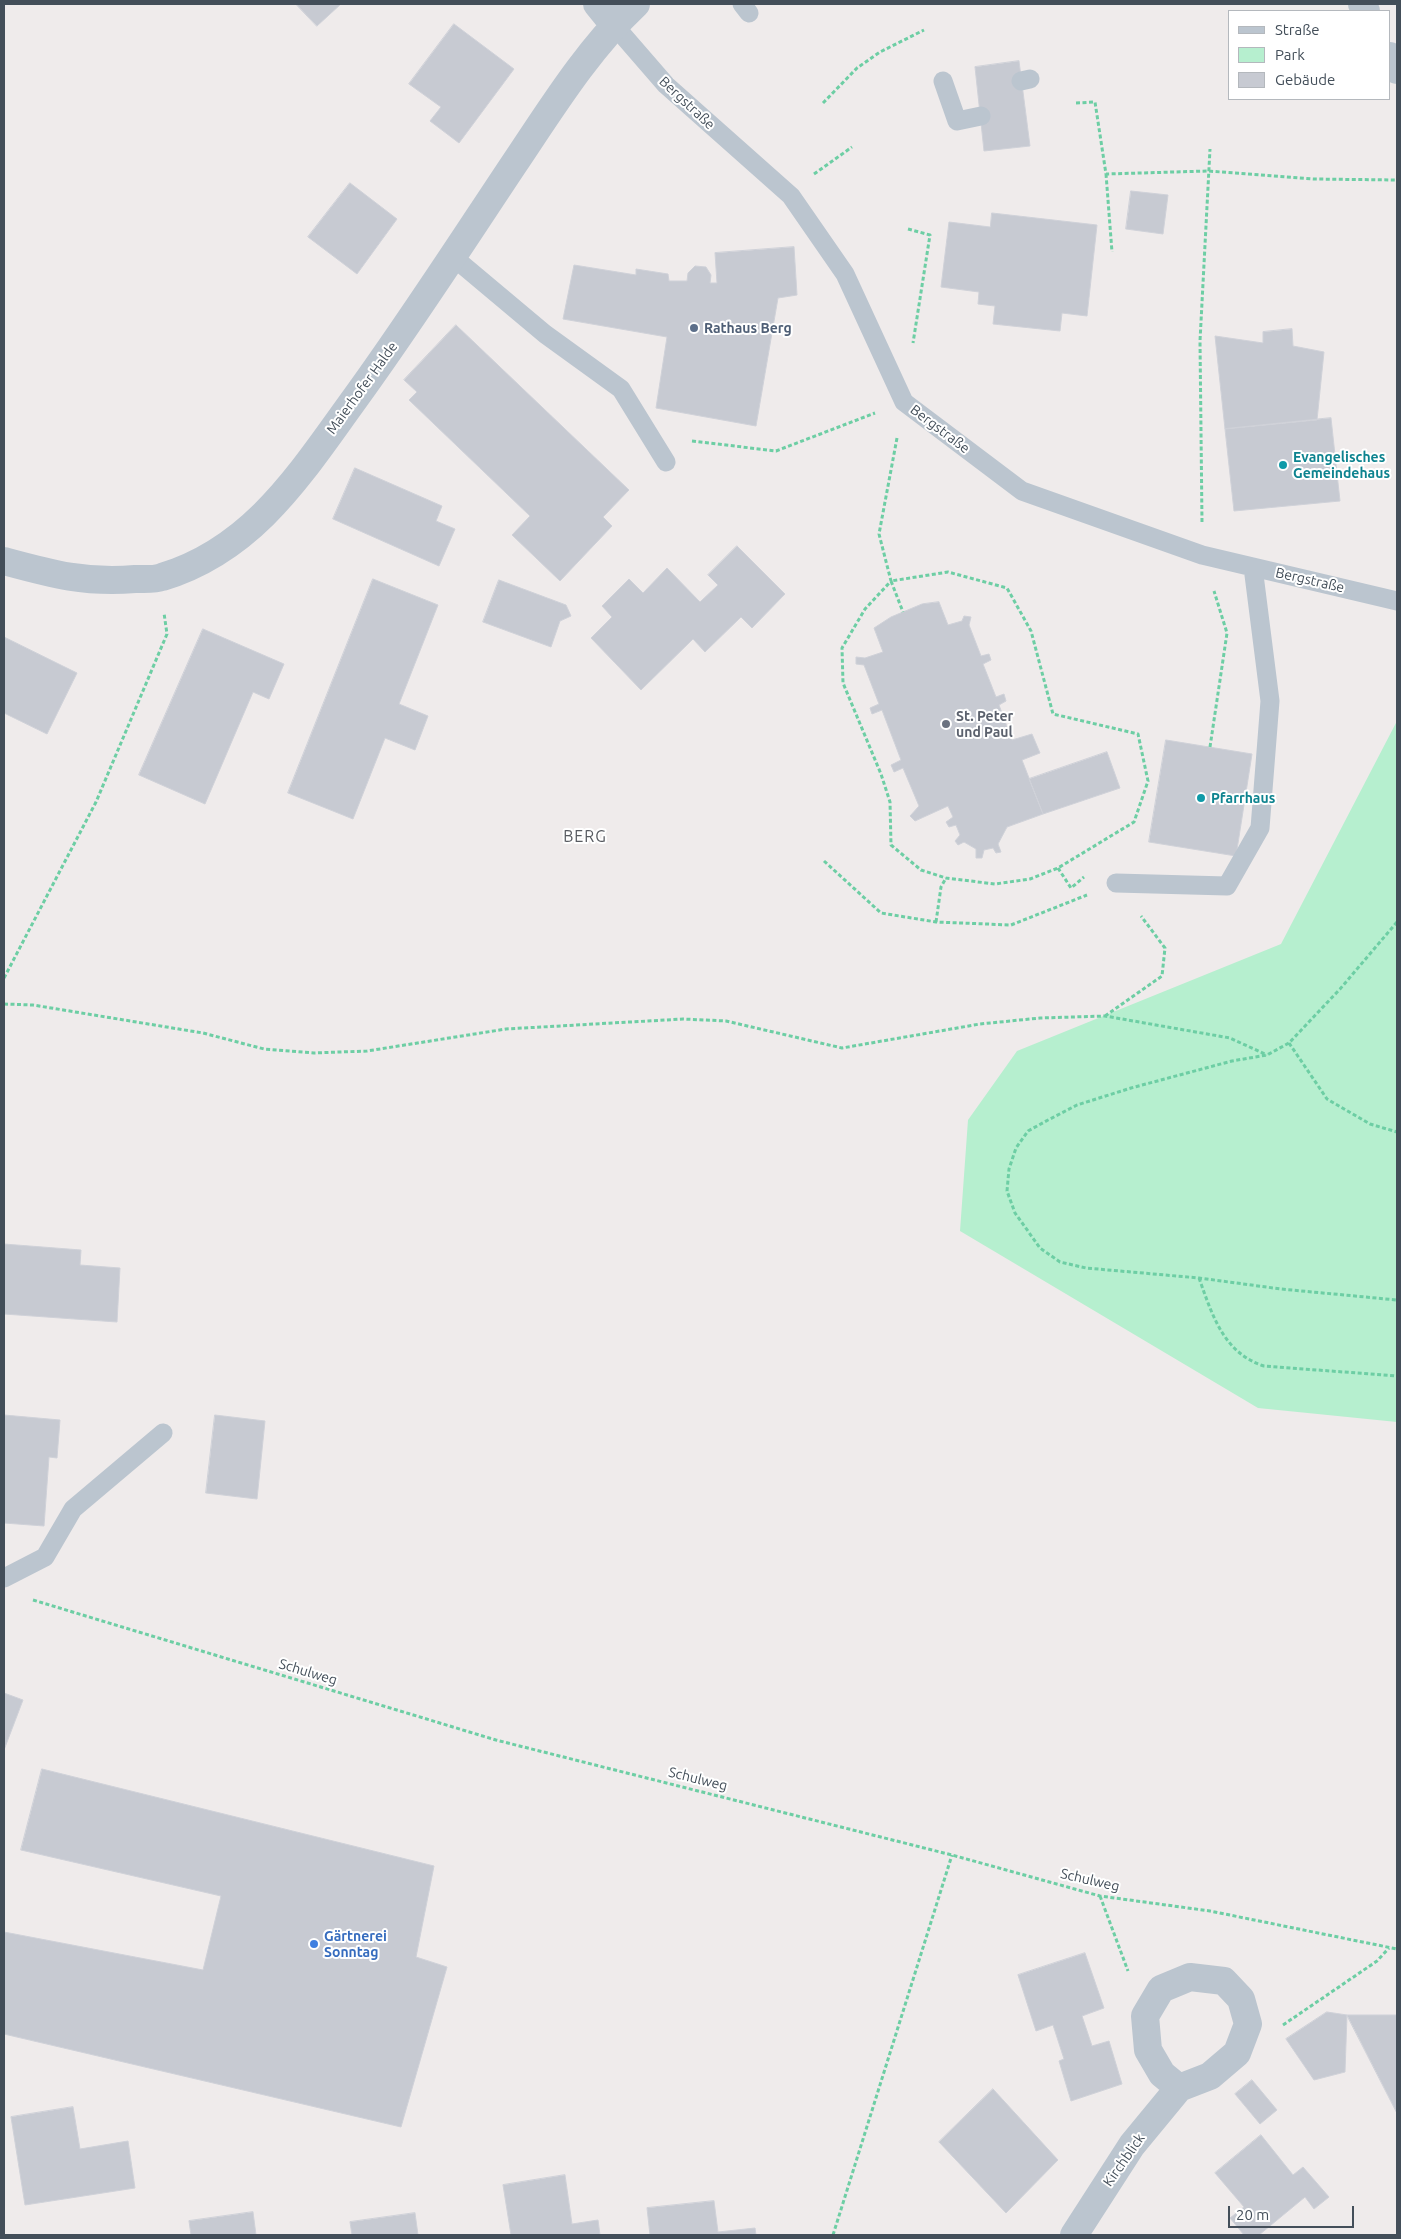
<!DOCTYPE html>
<meta charset="utf-8">
<style>
body{margin:0}
#map{position:relative;width:1401px;height:2239px;overflow:hidden;background:#efebeb;font-family:Ubuntu,sans-serif}
canvas{display:block}
.frame{position:absolute;inset:0;border:5px solid #434e59;pointer-events:none}
.legend{position:absolute;left:1228px;top:10px;width:162px;height:90px;box-sizing:border-box;background:#fff;border:1px solid #b4b8bd;margin:0;padding:6px 9px;list-style:none;font-size:15px;color:#434e59}
.legend li{display:flex;align-items:center;gap:10px;height:25px}
.legend b{width:25px;border:1px solid #b4b8bd}
.scale{position:absolute;left:1228px;top:2206px;width:126px;height:22px;box-sizing:border-box;border:2px solid #434e59;border-top:0;padding-left:6px;font-size:15px;line-height:18px;white-space:nowrap;color:#434e59;-webkit-text-stroke:4px #fff;paint-order:stroke}
</style>
<div id="map">
<canvas width="1401" height="2239"></canvas>
<div class="frame"></div>
<ul class="legend">
<li><b style="height:6px;background:#bbc5cf"></b>Straße</li>
<li><b style="height:14px;background:#b6efcf"></b>Park</li>
<li><b style="height:14px;background:#c7cad2"></b>Gebäude</li>
</ul>
<div class="scale">20 m</div>
</div>
<script>
const c = document.querySelector('canvas').getContext('2d');
c.lineJoin = 'round';
function fill(path, color) { c.fillStyle = color; c.fill(path, 'evenodd'); }
function trace(path, color, width, dash) { c.strokeStyle = color; c.lineWidth = width; c.lineCap = dash ? 'butt' : 'round'; c.setLineDash(dash || []); c.stroke(path); }
function write(font, color, halo, rows, align = 'center') {
  c.font = font + ' Ubuntu,sans-serif'; c.lineWidth = 4; c.setLineDash([]); c.textBaseline = 'middle'; c.strokeStyle = halo; c.fillStyle = color; for (const [text, x, y, turn = 0] of rows) {
    c.save(); c.translate(x, y); c.rotate((+turn || 0) * Math.PI / 180); c.textAlign = isNaN(turn) ? turn : align; if (halo) c.strokeText(text, 0, 0); c.fillText(text, 0, 0); c.restore();
  }
}
fill(new Path2D(`
 M1397,721V1422L1258,1408L960,1231L968,1120L1017,1051L1281,944Z`), '#b6efcf');
const building = new Path2D(`
 M296,4H341L317,26Z
 M454,24L514,69L459,143L430,121L441,107L409,84Z
 M1019,61L1030,146L984,151L975,67Z
 M350,183L397,219L357,274L308,237Z
 M1131,191L1168,195L1163,234L1126,229Z
 M992,213L1097,225L1087,316L1062,313L1060,331L993,324L995,306L978,304L979,292L941,287L949,222L990,227Z
 M794,247L797,295L778,298L756,426L656,408L667,337L563,319L574,265L636,275V269L668,274L669,281H687L688,273L695,266L706,267L711,275L710,283H717L715,253Z
 M456,325L629,490L603,517L612,526L560,581L512,535L530,516L409,400L417,392L404,380Z
 M1292,329L1293,346L1324,352L1317,420L1225,429L1215,336L1263,343V332Z
 M1331,418L1340,501L1234,511L1225,429Z
 M355,468L442,506L436,521L455,529L439,566L333,519Z
 M737,546L785,594L752,628L741,617L705,652L693,639L641,690L591,638L612,617L602,606L629,579L643,593L667,568L700,602L718,585L708,575Z
 M373,579L438,605L399,704L428,716L415,750L385,738L353,819L288,793Z
 M499,580L566,605L571,616L560,621L551,647L483,622Z
 M939,602L948,625L962,621L964,616L971,617L969,625L981,656L989,654L991,660L983,664L996,697L1004,694L1006,701L999,705L1012,740L1032,734L1040,753L1022,760L1043,814L1007,827L998,844L1001,852L996,853L993,848L984,850L982,858H976V849L964,842L958,845L955,841L960,835L956,825L949,827L946,822L953,817L948,806L915,821L910,816L919,806L903,768L894,772L891,765L901,760L882,710L872,714L870,708L879,704L864,665L856,664V657L865,658L883,652L874,628L891,617L922,604Z
 M203,629L284,664L269,699L253,692L205,804L139,775Z
 M4,637L77,673L47,734L4,713Z
 M1166,740L1252,754L1236,856L1149,842Z
 M1107,752L1120,788L1043,814L1029,779Z
 M4,1244L81,1250L80,1265L120,1268L117,1322L4,1314Z
 M4,1415L60,1420L57,1458L49,1457L44,1526L4,1523Z
 M215,1415L265,1421L257,1499L206,1493Z
 M4,1693L23,1700L4,1750Z
 M42,1769L434,1866L416,1957L447,1967L401,2127L4,2034V1932L203,1970L221,1896L21,1850Z
 M1085,1953L1104,2008L1082,2016L1092,2046L1109,2041L1122,2084L1071,2101L1059,2061L1064,2059L1053,2025L1036,2031L1018,1975Z
 M1327,2012L1347,2015L1345,2072L1314,2080L1286,2039Z
 M1347,2015H1397V2113Z
 M1252,2080L1277,2110L1260,2124L1235,2094Z
 M993,2089L1058,2160L1006,2213L939,2142Z
 M73,2107L80,2149L128,2141L135,2188L25,2205L11,2117Z
 M1261,2135L1293,2175L1303,2167L1329,2197L1314,2209L1305,2197L1259,2235H1244L1230,2218L1244,2207L1215,2173Z
 M565,2175L572,2224L598,2220L600,2235H511L503,2185Z
 M714,2201L718,2232L755,2228L756,2235H650L647,2208Z
 M253,2212L256,2235H191L189,2221Z
 M415,2213L418,2235H352L350,2222Z`);
fill(building, '#c7cad2');
trace(building, '#cfd1d8', 1);
trace(new Path2D(`
 M823,103L857,68L880,52L924,30
 M1076,103L1095,102L1106,174L1208,171L1314,179L1397,180
 M814,174L852,147
 M1106,174L1112,252
 M908,229L930,235L913,343
 M897,438L879,534L891,581L865,609L842,648L843,683L881,774L890,802L891,845L921,870L946,878L995,884L1030,879L1058,868L1134,822L1148,781L1138,734L1053,714L1031,631L1007,588L948,572L891,581L903,612
 M692,441L776,451L875,413
 M1202,522L1200,341L1210,149
 M1210,747L1227,633L1214,591
 M824,861L881,913L936,922L1011,925L1087,895
 M1058,868L1071,888L1084,877
 M936,922L941,887L946,878
 M1397,922L1340,989L1289,1043L1267,1055L1232,1061L1131,1088L1077,1105L1048,1120L1028,1131L1016,1148L1009,1169L1007,1191L1015,1213L1040,1248L1060,1262L1086,1268L1199,1278L1281,1289L1397,1300
 M4,978L96,802L167,634L164,613
 M4,1004L33,1005L203,1033L264,1049L314,1053L367,1051L506,1029L683,1019L726,1021L842,1048L980,1024L1040,1018L1105,1016L1230,1038L1267,1055
 M1105,1016L1162,976L1165,948L1141,916
 M1289,1043L1327,1099L1370,1124L1397,1132
 M1199,1278C1212,1314 1223,1353 1264,1366L1397,1376
 M33,1600L496,1740L952,1855L1100,1896L1210,1911L1397,1949
 M1100,1896L1128,1971
 M1283,2025L1377,1961L1389,1948
 M833,2235L952,1855`), '#6dcea4', 3, [4, 2.5]);
trace(new Path2D(`
 M742,4L749,13
 M614,25L666,85L791,196L845,274L904,402L1022,491L1202,555L1397,601
 M943,81L957,121L981,116
 M1021,81L1030,79
 M452,256L545,334L621,389L666,462
 M1116,883L1227,886L1260,828L1270,701L1253,567
 M4,1578L45,1557L73,1509L163,1433`), '#bbc5cf', 19);
trace(new Path2D(`
 M597,4L614,25
 M1362,4L1366,11
 M1390,56L1397,70
 M4,561C52,574 84,583 135,579C144,579 154,580 162,577C252,550 299,476 351,404C408,326 460,245 514,164C551,109 587,50 636,4
 M1074,2235L1132,2145L1179,2088L1210,2076L1237,2053L1248,2024L1241,1999L1224,1981L1190,1977L1161,1989L1145,2016L1148,2050L1162,2074L1179,2088`), '#bbc5cf', 28);
for (const [x, y, r, color] of [
 [694,328,5,"#5c6f8a"],
 [1283,465,5,"#0f9aa8"],
 [946,724,5,"#6b7280"],
 [1201,798,5,"#0f9aa8"],
 [314,1944,5,"#3f7fe0"]
]) { const dot = new Path2D(); dot.arc(x, y, r, 0, 2 * Math.PI); c.fillStyle = color; c.fill(dot); trace(dot, '#fff', 2); }
write('14px', '#434e59', '#fff', [
 ["Bergstraße",687,103,43],
 ["Maierhofer Halde",362,388,-54],
 ["Bergstraße",940,429,37],
 ["Bergstraße",1310,580,13],
 ["Schulweg",308,1672,17],
 ["Schulweg",698,1779,14],
 ["Schulweg",1090,1880,13],
 ["Kirchblick",1124,2160,-55]
]);
write('bold 14px', '#4e5e75', '#fff', [
 ["Rathaus Berg",704,328]
], 'left');
write('bold 14px', '#0d838f', '#fff', [
 ["Evangelisches",1293,457],
 ["Gemeindehaus",1293,473],
 ["Pfarrhaus",1211,798]
], 'left');
write('bold 14px', '#5b616d', '#fff', [
 ["St. Peter",956,716],
 ["und Paul",956,732]
], 'left');
write('bold 14px', '#366cbe', '#fff', [
 ["Gärtnerei",324,1936],
 ["Sonntag",324,1952]
], 'left');
c.letterSpacing = '1px';
write('16px', '#585b61', '#fff', [
 ["BERG",585,837]
]);
c.letterSpacing = '0px';
</script>
